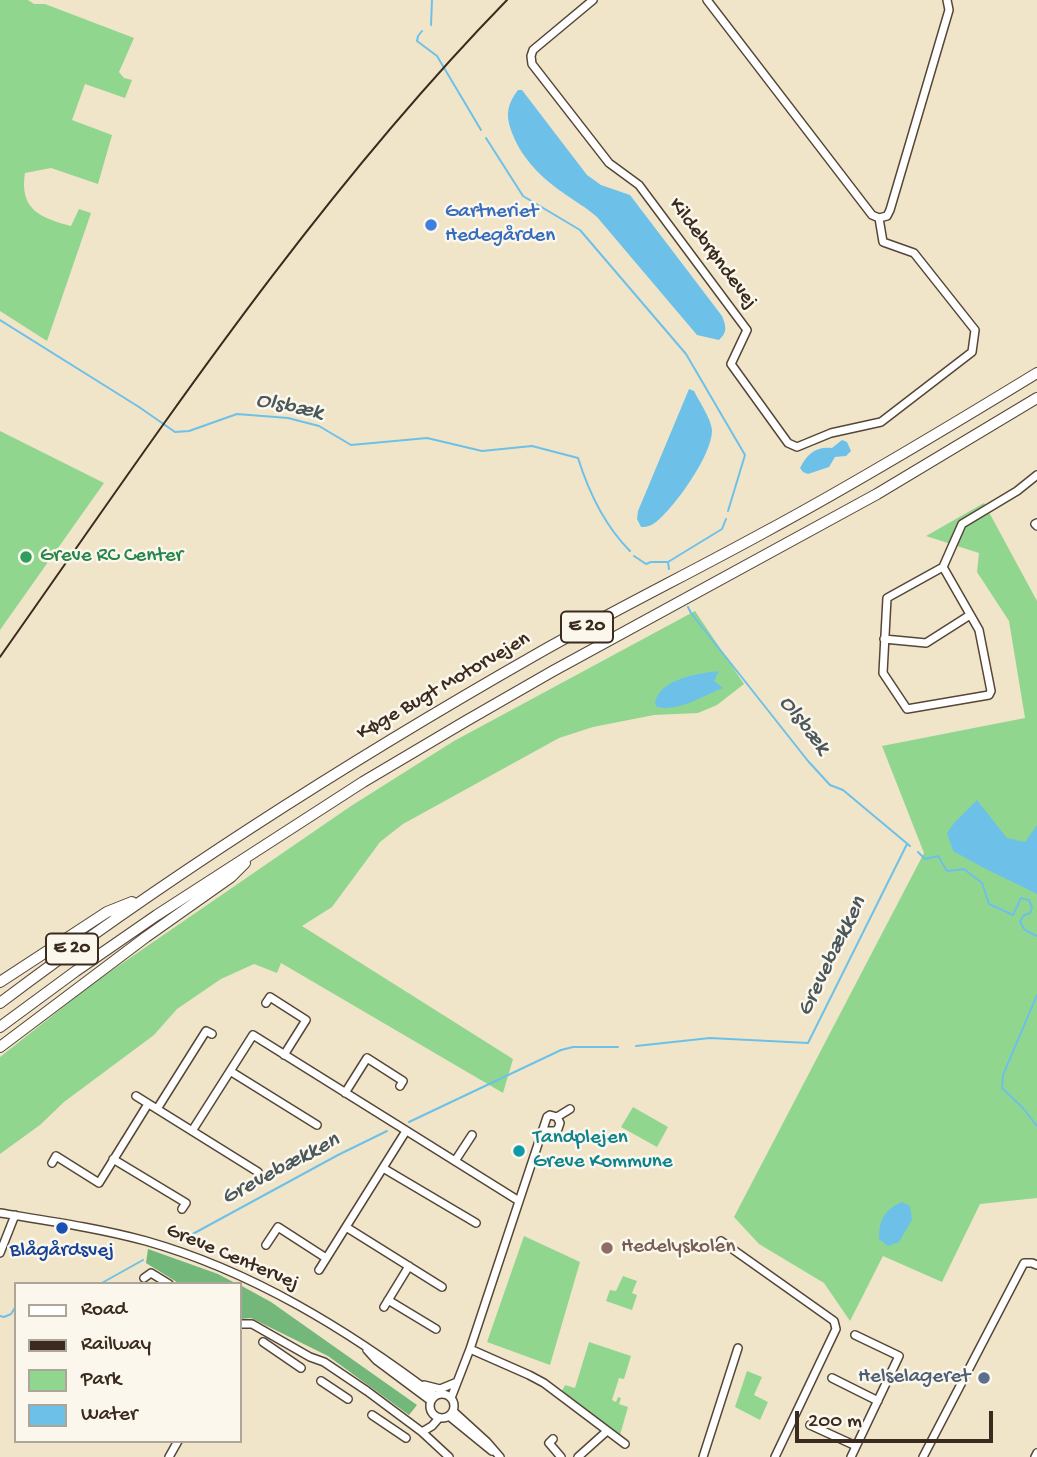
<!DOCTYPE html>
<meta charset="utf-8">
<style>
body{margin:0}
#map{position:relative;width:1037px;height:1457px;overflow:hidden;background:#f0e5c9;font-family:"Gochi Hand",sans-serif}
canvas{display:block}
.legend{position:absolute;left:14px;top:1282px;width:228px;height:161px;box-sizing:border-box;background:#fbf7ec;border:2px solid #aea59a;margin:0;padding:9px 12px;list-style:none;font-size:21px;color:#3b2a1e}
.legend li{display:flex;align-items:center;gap:14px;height:35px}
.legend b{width:35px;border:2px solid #aea59a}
.scale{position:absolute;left:795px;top:1411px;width:198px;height:32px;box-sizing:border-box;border:4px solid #3b2a1e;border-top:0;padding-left:9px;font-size:21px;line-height:24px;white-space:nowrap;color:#3b2a1e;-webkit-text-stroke:5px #fbf7ec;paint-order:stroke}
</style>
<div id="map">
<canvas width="1037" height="1457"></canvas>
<ul class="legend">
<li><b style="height:9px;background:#fff"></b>Road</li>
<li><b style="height:9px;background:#3b2a1e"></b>Railway</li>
<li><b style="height:19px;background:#91d68f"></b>Park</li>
<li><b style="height:19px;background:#6dc1e9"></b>Water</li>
</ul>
<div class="scale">200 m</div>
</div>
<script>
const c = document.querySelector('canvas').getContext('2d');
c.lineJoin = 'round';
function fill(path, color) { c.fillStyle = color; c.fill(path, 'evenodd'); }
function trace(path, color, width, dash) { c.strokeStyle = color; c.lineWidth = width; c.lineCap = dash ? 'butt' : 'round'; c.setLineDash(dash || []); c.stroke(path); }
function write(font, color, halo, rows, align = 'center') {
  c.font = font + ' "Gochi Hand",sans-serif'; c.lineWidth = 5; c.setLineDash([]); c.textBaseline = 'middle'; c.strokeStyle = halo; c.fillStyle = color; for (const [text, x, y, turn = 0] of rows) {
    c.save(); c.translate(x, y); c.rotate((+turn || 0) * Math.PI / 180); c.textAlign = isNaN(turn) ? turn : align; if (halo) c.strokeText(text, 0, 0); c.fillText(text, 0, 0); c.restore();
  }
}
fill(new Path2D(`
 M0,0H28L34,4H45L134,38L119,72L124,78L132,80L125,98L85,84L72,120L112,135L98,184L51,168L25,173C19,210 41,218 71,226L79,209L91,213L47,341L0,311Z
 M0,431L104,483L0,630Z
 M984,503L1037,601V1198L980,1204L942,1282L883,1256L850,1321L824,1283L759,1244L734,1217L924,853L882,746L1025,718L1009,621L977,572L979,553L926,536Z
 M695,611L744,684L717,705L698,713L654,715L593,727L559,738L403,824L380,842L332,907L302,926L513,1059L503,1093L281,963L277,973L254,964L221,979L177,1009L154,1035L64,1102L40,1125L0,1154V1057L95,982L351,806L454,741Z
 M633,1107L668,1127L657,1147L621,1127Z
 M524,1236L580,1262L550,1365L487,1342Z
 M623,1276L637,1281L632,1293L637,1295L632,1310L606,1301L610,1290L616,1291Z
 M589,1342L631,1356L624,1379L619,1378L612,1400L616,1402L618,1397L621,1398L619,1404L628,1407L620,1435L562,1391L565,1385L575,1388Z
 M747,1371L762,1377L754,1395L768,1402L760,1420L735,1407Z`), '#91d68f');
fill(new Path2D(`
 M148,1249L218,1274L237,1284H180L146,1263Z
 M240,1285L271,1302L417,1405L409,1415L328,1356L251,1318L240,1319Z`), '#74b77a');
fill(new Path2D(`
 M518,90H522L587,175L601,185L630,195L722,316C726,326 728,332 719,340L697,335L597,217C586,207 574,201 562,192C539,176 520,156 511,130C505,114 508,103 518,90Z
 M689,389L694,391C699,401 712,420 712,431C712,455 674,508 656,522C651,526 647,527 641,527L637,519L638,511Z
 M842,440L847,442L851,451L846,456L835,457L829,467L808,474L803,472L800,468C807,454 816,446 832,448Z
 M719,671L714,681L723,688C702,696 680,712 657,707L655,703C659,679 699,673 719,671Z
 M977,800L1007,838L1025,842L1037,825V894L982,867L953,851L947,833L954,823Z
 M902,1202L910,1206L912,1220L899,1242L888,1246L879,1239C879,1220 884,1210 902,1202Z`), '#6dc1e9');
trace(new Path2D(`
 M431,25L432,0
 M422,31L418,36L417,41L437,56L481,130
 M486,138L523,196L580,230L686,354L745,455L728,511
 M0,320L139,407L175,432L189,431L237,414L288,418L319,426L351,445L427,438L482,451L532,446L578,458C589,493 604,525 630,551
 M634,556L646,564L651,562H668L669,569
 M668,562L722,529L726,519
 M688,607L691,613L808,761L830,785L843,790L910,846
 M918,852L925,859L938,856L947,871L964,869L982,883L989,904L1013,915L1021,898L1029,900L1032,907L1030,913L1023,916L1020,922L1025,930L1037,936
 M1037,995L1003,1075L1002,1088L1022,1107L1037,1126
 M636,1046L710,1038L808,1043L907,844
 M409,1122L561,1050L573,1047H618
 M189,1236L338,1155L387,1131
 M100,1284L143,1260
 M0,1316L4,1317L11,1314L16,1306`), '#6dc1e9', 2);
const minor = new Path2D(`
 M593,0L533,50L531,56L532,64L609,163L639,185L747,330L731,364L788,443L797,447L831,433L881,422L972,352L975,330L914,253L883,242L879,218
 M707,0L872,215L879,218L887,216L890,210L949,10L947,0
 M1037,523L1035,524L1037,526
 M943,567L979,630L991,691L989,695L907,709L883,673L887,598L943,567L962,524L1017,491L1037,475
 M884,639L926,643L970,615
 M266,1003L270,997L306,1020L284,1055
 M230,1071L317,1125
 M345,1093L367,1058L403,1081L400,1086
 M136,1096L258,1172
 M157,1109L206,1031L212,1034
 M192,1131L253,1035L519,1201
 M542,1131H555L558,1129L560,1123L557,1117
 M113,1159L186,1203L182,1209
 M455,1161L472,1135
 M52,1163L56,1156L99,1183L148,1104
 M383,1168L476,1223
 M0,1213C49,1221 98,1228 146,1241C252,1271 348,1330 435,1396
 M346,1227L442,1287
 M721,1241L834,1321L836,1329L775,1457
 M266,1245L278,1227L326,1258
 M0,1253L15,1215
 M319,1270L406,1131
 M144,1278L151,1273L169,1284
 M388,1300L436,1329
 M384,1307L409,1266
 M240,1324H252L310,1357L324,1362L367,1391L422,1432L449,1457
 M263,1342L301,1368
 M470,1349L529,1375L544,1383L625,1444
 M367,1350L376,1360L431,1401
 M832,1378L878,1401
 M321,1381L348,1399
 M424,1385L440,1389L457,1382
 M430 1406a12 12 0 1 1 24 0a12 12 0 1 1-24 0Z
 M451,1398L470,1349L547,1117L550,1115L557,1117L570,1109
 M453,1411L487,1442L500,1457
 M372,1415L406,1438
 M449,1416L492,1451
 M810,1425L856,1446
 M422,1432L432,1426L439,1418
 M553,1439L549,1443L561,1457
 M169,1457L178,1441
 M578,1457L607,1431
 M703,1457L738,1348
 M851,1457L899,1356L855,1335
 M923,1457L1024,1263H1032L1037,1265
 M1035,1457L1037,1453`);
const highway = new Path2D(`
 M0,982L107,912L132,902
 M0,1003C171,874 351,760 537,654C611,612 688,574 763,533C856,483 947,428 1037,373
 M0,1027L76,971L157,915L363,782L466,721L553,671L877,494L1037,398
 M0,1047L146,937L231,877L245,863`);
trace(minor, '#564638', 10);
trace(highway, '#564638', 12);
trace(minor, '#fff', 7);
trace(highway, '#fff', 10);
trace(new Path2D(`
 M0,657C159,431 313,199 507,0`), '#3b2a1e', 2);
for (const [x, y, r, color] of [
 [431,225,7,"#3f7fe0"],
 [26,557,7,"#2e9e5b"],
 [519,1151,7,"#0f9aa8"],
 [62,1228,7,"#1a4fb4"],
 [607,1248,7,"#8d6e63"],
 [984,1378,7,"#5c6f8a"]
]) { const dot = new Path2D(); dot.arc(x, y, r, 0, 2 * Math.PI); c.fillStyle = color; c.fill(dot); trace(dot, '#fbf7ec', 2.5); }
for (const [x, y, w] of [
 [587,627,52],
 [72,949,52]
]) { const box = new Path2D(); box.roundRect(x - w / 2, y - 15.5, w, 31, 5); c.fillStyle = '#fbf7ec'; c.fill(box); trace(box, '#3b2a1e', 2); }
write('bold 19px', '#3b2a1e', null, [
 ["E 20",587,627],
 ["E 20",72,949]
]);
write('21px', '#366cbe', '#fbf7ec', [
 ["Gartneriet",445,213],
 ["Hedegården",445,237]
], 'left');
write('21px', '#3b2a1e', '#fbf7ec', [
 ["Kildebrøndevej",712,254,53],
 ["Køge Bugt Motorvejen",444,687,-30],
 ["Greve Centervej",232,1258,23]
]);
write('21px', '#27864d', '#fbf7ec', [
 ["Greve RC Center",40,557]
], 'left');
write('21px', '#0d838f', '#fbf7ec', [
 ["Tandplejen",533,1139],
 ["Greve Kommune",533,1163]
], 'left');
write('21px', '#785e54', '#fbf7ec', [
 ["Hedelyskolen",621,1248]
], 'left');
write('21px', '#164399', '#fbf7ec', [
 ["Blågårdsvej",62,1252]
]);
write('21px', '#4e5e75', '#fbf7ec', [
 ["Helselageret",970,1378]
], 'right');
write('italic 23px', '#4a575b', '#fbf7ec', [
 ["Olsbæk",289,408,12],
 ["Olsbæk",803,726,52],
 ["Grevebækken",833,957,-64],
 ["Grevebækken",281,1170,-28]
]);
</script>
